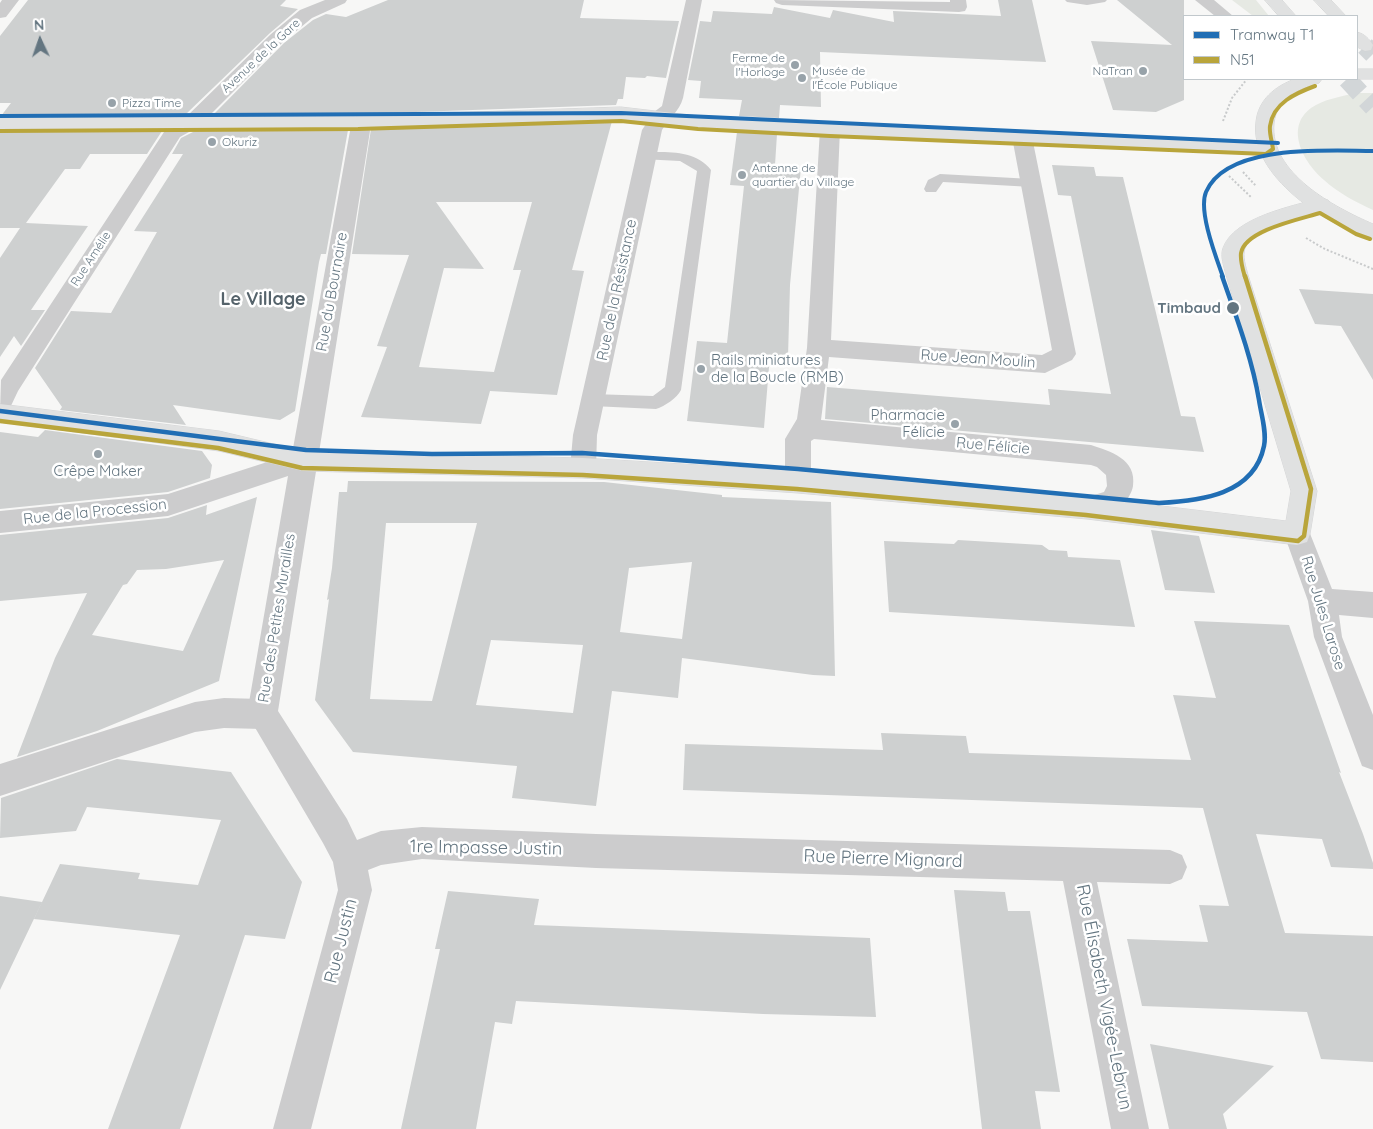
<!DOCTYPE html>
<meta charset="utf-8">
<style>
body{margin:0}
#map{position:relative;width:1373px;height:1129px;overflow:hidden;background:#f7f7f6;font-family:Quicksand,sans-serif}
canvas{display:block}
.legend{position:absolute;left:1183px;top:15px;width:175px;height:65px;box-sizing:border-box;background:#fff;border:1px solid #c1c8cc;margin:0;padding:6px 9px;list-style:none;font-size:15px;color:#637580}
.legend li{display:flex;align-items:center;gap:10px;height:25px}
.legend b{width:25px;border:1px solid #c1c8cc}
.north{position:absolute;left:15px;top:15px;width:50px;height:50px;-webkit-text-stroke:4px #fff;paint-order:stroke;rotate:357deg;font-size:14px;font-weight:700;line-height:20px;text-align:center;color:#637580}
.north::after{content:'';display:block;margin:auto;width:18px;height:22px;background:#637580;clip-path:polygon(50% 0,100% 100%,50% 72%,0 100%)}
</style>
<div id="map">
<canvas width="1373" height="1129"></canvas>
<ul class="legend">
<li><b style="height:6px;background:#216eb4"></b>Tramway T1</li>
<li><b style="height:6px;background:#b9a53b"></b>N51</li>
</ul>
<div class="north">N</div>
</div>
<script>
const c = document.querySelector('canvas').getContext('2d');
c.lineJoin = 'round';
function fill(path, color) { c.fillStyle = color; c.fill(path, 'evenodd'); }
function trace(path, color, width, dash) { c.strokeStyle = color; c.lineWidth = width; c.lineCap = dash ? 'butt' : 'round'; c.setLineDash(dash || []); c.stroke(path); }
function write(font, color, halo, rows, align = 'center') {
  c.font = font + ' Quicksand,sans-serif'; c.lineWidth = 5; c.setLineDash([]); c.textBaseline = 'middle'; c.strokeStyle = halo; c.fillStyle = color; for (const [text, x, y, turn = 0] of rows) {
    c.save(); c.translate(x, y); c.rotate((+turn || 0) * Math.PI / 180); c.textAlign = isNaN(turn) ? turn : align; if (halo) c.strokeText(text, 0, 0); c.fillText(text, 0, 0); c.restore();
  }
}
fill(new Path2D(`
 M1232,0H1256L1269,16H1253Z
 M1355,93H1373V210C1356,202 1338,193 1324,180C1304,163 1284,128 1311,108C1324,99 1340,97 1355,93Z`), '#e6e9e3');
fill(new Path2D(`
 M28,0H286L280,6L298,9L270,33L185,115L1,116L11,103H0V36Z
 M388,0H584L580,18L679,21L666,78L647,76L645,78L626,77L623,99H618L616,105L358,114L213,115L284,43L313,20L326,14L346,17Z
 M998,0H1032L1046,62L820,52L821,107L780,105L779,118L739,116L742,100L699,98L701,81L688,80L700,21L711,22L713,11L772,14L774,7L830,18L833,10L894,22L893,11L1001,16Z
 M1117,0H1184V100L1156,112L1113,110L1091,41L1172,45Z
 M612,121L572,270L584,271L557,395L490,391L481,424L361,417L387,347L377,346L409,255L352,254L371,129ZM436,202H532L513,270H521L494,372L419,367L444,268L484,269Z
 M348,130L326,254H321L319,262L295,411L280,420L173,405L186,425L60,410L62,407L35,368L71,311L111,313L157,232L134,231L183,154H172L181,138L195,131Z
 M162,131L147,154H90L80,169H65L26,223L88,226L31,310H45L21,346L14,336L0,357V258L20,228H0V132Z
 M737,132L777,134L775,165L801,167L790,285L788,357L770,355L764,428L687,421L697,341L727,343L744,186L730,185Z
 M1052,165L1094,167L1096,176L1123,177L1181,416L1195,417L1204,452L825,419L827,387L1050,405L1048,389L1111,394L1071,196L1058,195Z
 M1299,289L1373,294V380L1341,326L1315,324Z
 M45,430L202,451L212,465L210,478L168,492L0,509V432L38,437Z
 M348,481L604,482L722,495V497L831,502L835,676L813,675L682,658L678,698L612,691L596,806L512,798L517,766L353,752L315,700L329,599L327,600L332,568L339,492H347ZM386,523H477L432,701L370,699ZM692,562L682,639L620,632L629,568ZM491,640L583,645L573,713L476,705Z
 M257,497L219,681L97,731L17,757L55,658L87,593L0,601V535L168,518L207,505L206,515ZM224,560L183,651L92,635L123,585L127,584L137,570L166,569Z
 M1151,530L1199,536L1215,593L1165,590Z
 M958,540L1042,545L1049,550L1067,551L1068,557L1120,560L1135,627L889,612L884,541L954,544Z
 M1194,621L1289,625L1341,773L1339,772L1363,834L1373,863V869L1331,867L1322,839L1256,834L1285,933L1373,936V1062L1321,1059L1307,1012L1142,1006L1127,939L1208,942L1199,905L1229,906L1203,808L683,790L685,744L883,750L881,733L966,736L969,753L1191,760L1173,695L1216,698Z
 M117,759L231,772L302,882L285,939L245,935L180,1129H108L180,935L34,919L60,864L140,873L138,879L198,885L221,820L87,807L76,831L0,838L1,798Z
 M954,890L1005,892L1008,911H1030L1060,1092L1035,1091L1041,1129H982Z
 M448,891L539,899L534,925L870,938L876,1017L763,1014L516,1001L512,1024L495,1022L476,1129H401L440,949H435Z
 M0,896L42,902L0,990Z
 M1150,1044L1274,1066L1223,1114L1227,1129H1169Z`), '#ced0d0');
trace(new Path2D(`
 M1365,46L1373,54
 M1347,79L1373,107`), '#d2d6d8', 19, [19, 9]);
const secondary = new Path2D(`
 M621,107L698,116L830,123L1266,141L1273,143L1276,147L1273,151L1266,153L830,135L698,128L621,119L358,128L0,130V118L358,116Z
 M1321,198L1328,200L1331,205L1328,210C1311,215 1251,230 1245,248C1242,256 1246,267 1248,275L1317,491L1310,534L1307,542L1297,545L1087,519L798,493L583,478L303,471L219,451L0,422V404L219,431L303,451L583,458L798,471L1087,497L1286,521L1291,491L1226,275C1224,267 1220,256 1223,248C1234,217 1293,206 1321,198Z`);
const primary = new Path2D(`
 M1357,69H1373V79H1354H1357Z
 M1295,79H1322L1319,83C1297,89 1277,99 1274,123C1269,173 1334,207 1373,224V239C1327,226 1249,176 1256,122C1258,100 1275,86 1295,79Z`);
const trunk = new Path2D(`
 M1265,0H1282L1296,16H1279Z
 M1314,0H1331L1346,16H1329Z
 M1357,32C1365,34 1369,39 1373,45L1371,50L1365,51L1357,47Z`);
trace(secondary, '#d4d5d6', 1);
trace(primary, '#d3d4d4', 1);
trace(trunk, '#d4d5d5', 1);
trace(new Path2D(`
 M1223,121L1232,98L1247,79
 M1243,172L1256,186
 M1229,176L1252,198
 M1306,238L1325,249L1373,269`), '#c8cacb', 2, [2, 2]);
fill(new Path2D(`
 M1065,0H1107L1105,2L1087,5L1067,2Z
 M646,152C668,152 696,150 711,170L681,390C677,398 665,406 656,409L592,406L586,404L584,400L586,396L592,394L653,396L665,387L697,171L680,161L641,159L639,156L641,153Z
 M940,174L1032,179L1037,180L1039,183L1037,186L1032,187L943,182L936,192H926L924,189L928,180Z`), '#cccccd');
fill(new Path2D(`
 M224,698L262,699L273,704L277,714L273,724L262,729L224,728L195,732L0,796V764L195,702Z`), '#cccccd');
fill(new Path2D(`
 M2,0H19L6,17L0,18V3Z
 M325,0H347L345,3L312,18L283,42L198,127L180,137L18,391L9,410L0,412L1,380L166,129L184,119L271,34L300,10Z
 M686,0H702L683,98C679,112 669,118 662,130L597,435L596,468L592,475L583,478L574,475L570,468L573,435L642,130L654,112L662,106Z
 M774,0L950,2V0H966L967,7L965,11L959,12L782,5L776,3Z
 M1195,0H1214L1233,16H1215Z
 M358,116L365,118L370,131L278,711L347,819L357,840L381,831L422,827L596,834L1170,850L1182,855L1187,867L1182,879L1170,884L1097,882L1149,1129H1111L1063,881L596,868L422,859L381,865L368,870L372,890L311,1129H273L338,890L333,862L323,843L247,714L288,476L168,516L0,533V511L168,494L292,454L350,131L349,122L351,118Z
 M830,123L837,125L840,129L831,340L1042,355L1052,350L1012,137L1015,133L1022,131L1029,133L1032,137L1076,354L1072,360L1045,373L829,357L821,420L1091,445C1110,451 1137,459 1133,486C1132,493 1126,501 1122,508L1087,519L1078,516L1074,508L1078,500L1104,492L1107,486L1106,475L1097,467L1091,465L814,439L811,441V482L807,489L798,493L789,489L785,482V439L797,419L807,348L820,129L823,125Z
 M1297,523L1307,526L1332,589L1373,592V618L1339,615L1342,637L1373,715V770L1362,766L1314,637L1308,601L1284,534L1287,526Z`), '#cccccd');
fill(secondary, '#e0e1e1');
fill(primary, '#e0e1e1');
fill(trunk, '#e0e1e1');
trace(new Path2D(`
 M0,131L358,129L621,121L698,129L830,136L1266,154L1273,149C1272,141 1269,133 1270,126C1273,103 1296,93 1315,86
 M1245,277C1243,270 1240,261 1241,253C1245,230 1301,219 1320,213L1356,234L1370,239`), '#b9a53b', 4);
trace(new Path2D(`
 M0,421L218,448L302,468L583,475L797,489L1086,515L1298,541L1304,536L1311,489L1245,276`), '#b9a53b', 4.5);
trace(new Path2D(`
 M0,116L621,113L1278,143
 M1223,277C1216,257 1198,211 1206,192C1227,143 1329,151 1373,151`), '#216eb4', 4);
trace(new Path2D(`
 M0,411L306,450L432,454L582,453L798,469L1159,503C1200,501 1254,495 1264,446C1267,432 1261,414 1259,400C1252,358 1236,316 1222,276`), '#216eb4', 4.5);
for (const [x, y, r, color] of [
 [795,65,5,"#97a2a9"],
 [1143,71,5,"#97a2a9"],
 [802,78,5,"#97a2a9"],
 [112,103,5,"#97a2a9"],
 [212,142,5,"#97a2a9"],
 [742,175,5,"#97a2a9"],
 [1233,308,7,"#637580"],
 [701,369,5,"#97a2a9"],
 [955,424,5,"#97a2a9"],
 [98,454,5,"#97a2a9"]
]) { const dot = new Path2D(); dot.arc(x, y, r, 0, 2 * Math.PI); c.fillStyle = color; c.fill(dot); trace(dot, '#fff', 2); }
write('12px', '#637580', '#fff', [
 ["Avenue de la Gare",261,56,-43],
 ["Rue Amélie",91,259,-57]
]);
write('12px', '#637580', '#fff', [
 ["Ferme de",785,58,"right"],
 ["l'Horloge",785,72,"right"],
 ["Musée de",812,71],
 ["l'École Publique",812,85],
 ["NaTran",1133,71,"right"],
 ["Pizza Time",122,103],
 ["Okuriz",222,142],
 ["Antenne de",752,168],
 ["quartier du Village",752,182]
], 'left');
write('15px', '#637580', '#fff', [
 ["Rue de la Résistance",617,290,-78],
 ["Rue du Bournaire",332,292,-80],
 ["Rue Jean Moulin",978,359,4],
 ["Rue Félicie",993,446,5],
 ["Rue de la Procession",95,512,-6],
 ["Rue Jules Larose",1323,613,73],
 ["Rue des Petites Murailles",277,618,-81]
]);
write('bold 15px', '#637580', '#fff', [
 ["Timbaud",1221,308]
], 'right');
write('15px', '#637580', '#fff', [
 ["Rails miniatures",711,360],
 ["de la Boucle (RMB)",711,377],
 ["Pharmacie",945,415,"right"],
 ["Félicie",945,432,"right"],
 ["Crêpe Maker",98,471,"center"]
], 'left');
write('bold 18px', '#55636b', '#fff', [
 ["Le Village",263,300]
]);
write('18px', '#637580', '#fff', [
 ["1re Impasse Justin",486,848,1],
 ["Rue Pierre Mignard",883,859,2],
 ["Rue Justin",341,941,-76],
 ["Rue Élisabeth Vigée-Lebrun",1104,997,79]
]);
</script>
